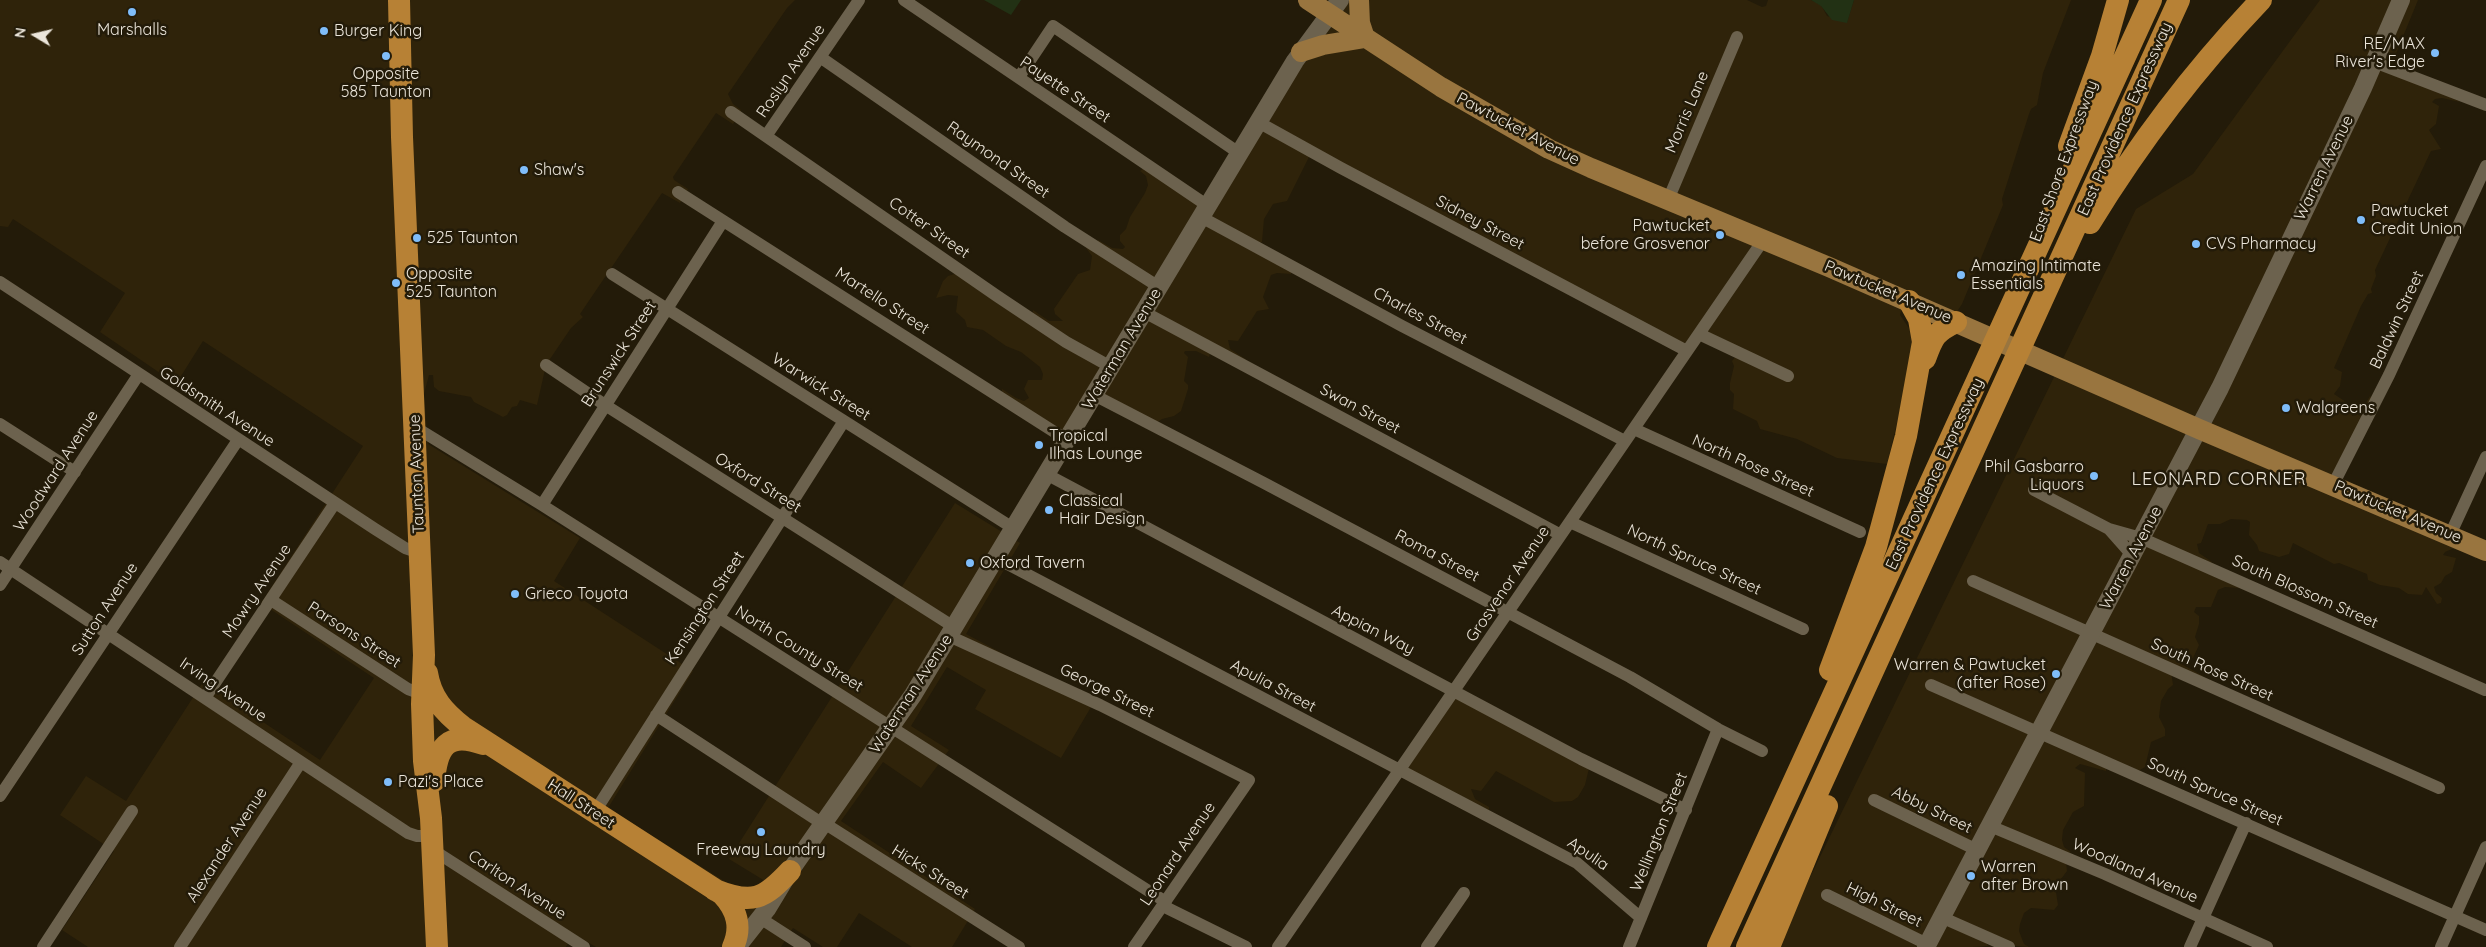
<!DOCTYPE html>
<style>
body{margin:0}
#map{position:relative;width:2486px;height:947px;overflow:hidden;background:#231b09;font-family:Quicksand,sans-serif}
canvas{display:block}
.north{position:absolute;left:10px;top:10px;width:50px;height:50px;-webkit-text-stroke:4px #231b09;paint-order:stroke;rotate:279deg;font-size:14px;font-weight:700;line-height:20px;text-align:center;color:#ebe5da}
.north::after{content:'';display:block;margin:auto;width:18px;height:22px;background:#ebe5da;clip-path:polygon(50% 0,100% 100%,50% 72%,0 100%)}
</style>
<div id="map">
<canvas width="2486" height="947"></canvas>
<div class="north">N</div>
</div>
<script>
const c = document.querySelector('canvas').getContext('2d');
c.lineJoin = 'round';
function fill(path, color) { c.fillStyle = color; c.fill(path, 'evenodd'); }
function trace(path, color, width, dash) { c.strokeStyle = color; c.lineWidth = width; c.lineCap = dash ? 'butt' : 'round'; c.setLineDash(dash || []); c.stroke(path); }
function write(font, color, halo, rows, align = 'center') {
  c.font = font + ' Quicksand,sans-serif'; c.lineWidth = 5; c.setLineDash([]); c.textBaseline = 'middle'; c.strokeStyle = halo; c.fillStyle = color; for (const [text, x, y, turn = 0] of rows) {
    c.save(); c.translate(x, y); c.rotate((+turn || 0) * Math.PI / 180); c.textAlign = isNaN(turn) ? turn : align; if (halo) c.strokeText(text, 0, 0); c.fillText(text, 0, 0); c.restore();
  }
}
fill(new Path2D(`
 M0,0H795L787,8L728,94L733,104L741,110L740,114L733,124L716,113L673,177L674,180L688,189L686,194L680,203L662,193L580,314L583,317L571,328L550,359L551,362L546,365L537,405L520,400L517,406L512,407L507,415L503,417L474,402L471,397L439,391L434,387L433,375H429L424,394L428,444L580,538L554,581L693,671L608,808L729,884L747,890L765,881L729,859L955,503L1020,543L966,634L1094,702L1061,758L975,709L986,690L947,667L911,726L949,750L921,788L883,762L841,821L975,909L952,947H912L859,913L837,947H823L793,928L781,947H596L573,934L566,947H88L62,930L114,851L60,815L86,776L126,801L203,682L320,760L374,678L261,603L363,446L203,341L176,384L100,332L125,293L13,219L8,227L0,226Z
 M1335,0H1747L1762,7L1766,6L1768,0H1811L1821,5L1827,16L1847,22L1854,0H2071L2043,73L2037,105L2031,109L2029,114L2002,199L2003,205L1962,304L1952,319L1904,299L1900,315L1909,328L1914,353L1887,464L1837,458L1797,439L1760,429L1757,421L1733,409L1734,394L1730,390V383L1734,366L1732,361L1738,354L1701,337L1692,349L1311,153L1287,201L1273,204L1264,219L1262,242L1255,244L1291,267V274L1277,273L1271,275L1263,297L1269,309L1257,311L1238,341L1228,340L1230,349L1247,360L1211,350L1209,357L1196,351H1185L1184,353L1188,357L1184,381L1188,385V389L1181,411L1174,416L1162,419L1152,426L1095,398L1068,441L1002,399V389L1016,398L1024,401L1029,398L1024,389L1028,380H1042L1043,374L1040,367L1021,352L1006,346L983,330L967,327L965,320L956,312L958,296L948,295L936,298L943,281L948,276L961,272L1032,319L1033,310L1049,321H1063L1055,314L1054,309L1078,274L1090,270L1092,256L1086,248L1091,245L1096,247L1098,240L1112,248L1123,249L1125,247L1120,241V235L1126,229L1130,217L1145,193L1148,185L1146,176L1140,171L1146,166L1204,205Z
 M2320,0H2418L2393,61L2406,73L2460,102L2442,98L2435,99L2432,102L2439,106L2436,124L2429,130L2441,149L2431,151L2375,270L2376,276L2371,289L2372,293L2368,294L2361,306L2334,368L2342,372L2340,386L2334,394L2352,406V416L2360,413L2370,396L2376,403L2338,485L2477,556L2476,559L2464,551L2452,549L2445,552L2443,555L2456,558L2452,572L2445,576L2441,583L2434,587L2436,593L2442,598L2441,603L2437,604L2426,587L2422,595L2408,594L2399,588L2380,585L2368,580L2367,574L2339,563L2334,564L2293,543L2289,554L2279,557L2259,551L2257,545L2249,535L2250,522L2247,520L2231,519L2220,524H2208L2201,543L2197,544L2199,553L2212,562L2207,566L2239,581V588L2225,587L2218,590L2211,607H2196L2194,612L2199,616V624L2195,637L2199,645L2193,658H2188L2178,654V657L2180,663L2203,676L2197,681L2171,671L2173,685L2168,689L2161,701L2159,717L2165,729V736L2151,742L2145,767L2133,774L2107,764L2106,771L2080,764L2075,768L2085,773L2084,806L2073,812L2063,830L2062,840L2064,847L2071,852L2065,854L2067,871L2058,883L2056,892L2058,905L2054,910L2031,908L2024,913L2020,924L2019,931L2024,944L2029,947L1987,944L1988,946L1973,947H1776L2136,209L2193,174Z
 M1457,694L1590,764L1585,785L1578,797L1572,801L1554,802L1496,771L1481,791L1471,789L1475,799L1489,807V810L1404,774Z`), '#2f230a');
fill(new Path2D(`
 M984,0H1021L1011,15Z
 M1811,0H1854L1847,23L1832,20L1821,6Z`), '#223114');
trace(new Path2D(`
 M904,0L1208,206
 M820,57L1065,227L1159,287
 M2374,62L2486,105
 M1019,77L1053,26L1239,153
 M731,112L997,296L1066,342L1111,367
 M1258,122L1341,168L1687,351
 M766,136L859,0
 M678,192L1067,440
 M1668,200L1737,37
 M1201,217L1402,326L1625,441
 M612,274L1013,528
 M0,282L375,529L405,548L420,553
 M1144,312L1561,535
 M1699,334L1788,376
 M546,365L605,405L954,627
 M1094,395L1264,483L1630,677L1718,729L1762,751
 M0,424L75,472
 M415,427L542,505L1166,902
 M1634,429L1860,532
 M1046,474L1581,759L1686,810
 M2333,485L2389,375L2486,166
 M2034,490L2109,529
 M542,505L723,221
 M1570,522L1803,629
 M2450,535L2486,457
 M2132,555L2109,529L2141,538L2485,690
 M996,558L1577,863L1641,918
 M0,562L408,833L417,836H432
 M1973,581L2439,788
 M0,585L139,374
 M271,600L408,689L422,694
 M949,636L1100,705L1249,780L1134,947
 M1931,685L2486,930
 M205,698L335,503
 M656,715L823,824
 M0,796L238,440
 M1874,800L1977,850
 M594,813L844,421
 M824,823L1019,947
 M1990,826L2105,874L2267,947
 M433,850L584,947
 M1827,895L1927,944
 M1163,906L1246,947
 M1941,917L2009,947
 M760,918L805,947
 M43,947L132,811
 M180,947L301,762
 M1278,947L1764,239
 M1427,947L1464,893
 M1629,947L1718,729
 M2190,947L2246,823
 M2441,947L2486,847`), '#6c624e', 12);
trace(new Path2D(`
 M737,947L767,909L790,871L913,695L1295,61L1340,0
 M1926,947L2220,388L2363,88L2401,0`), '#6c624e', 18);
trace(new Path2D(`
 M1308,0L1441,87L1549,149L1591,168L1829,267L2199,429L2486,551
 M1301,52L1323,45L1365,38L1360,23L1359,0`), '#99753f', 20);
trace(new Path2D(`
 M399,0L402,137L424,655L422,704L424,761L431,818L437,947
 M2069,146L2102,56L2118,0
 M2090,223C2139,143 2196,68 2261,0
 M1925,359C1933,337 1935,332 1956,322
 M1830,670L1876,547L1906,436L1923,342L1919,319L1909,301
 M427,673C431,698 444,712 463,727L722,894C737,910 742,927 733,947
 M434,781C437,747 447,731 483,744
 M715,890C753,905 764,899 790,871
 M1718,947L2151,0
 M1747,947L2179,0
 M1769,947L1827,806`), '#b78135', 22);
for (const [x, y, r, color] of [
 [132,12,5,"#7fbdfa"],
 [324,31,5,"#7fbdfa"],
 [2435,53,5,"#7fbdfa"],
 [386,56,5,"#7fbdfa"],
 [524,170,5,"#7fbdfa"],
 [2361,220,5,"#7fbdfa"],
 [1720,235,5,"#7fbdfa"],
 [417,238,5,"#7fbdfa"],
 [2196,244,5,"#7fbdfa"],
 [1961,275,5,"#7fbdfa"],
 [396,283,5,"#7fbdfa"],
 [2286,408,5,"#7fbdfa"],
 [1039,445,5,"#7fbdfa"],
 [2094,476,5,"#7fbdfa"],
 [1049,510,5,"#7fbdfa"],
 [970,563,5,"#7fbdfa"],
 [515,594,5,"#7fbdfa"],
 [2056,674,5,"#7fbdfa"],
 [388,782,5,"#7fbdfa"],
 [761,832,5,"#7fbdfa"],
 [1971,876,5,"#7fbdfa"]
]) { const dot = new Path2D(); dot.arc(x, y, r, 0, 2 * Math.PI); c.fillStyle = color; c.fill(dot); trace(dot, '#231b09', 2); }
write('16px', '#ebe5da', '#231b09', [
 ["Marshalls",132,30,"center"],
 ["Burger King",334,31],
 ["RE/MAX",2425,44,"right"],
 ["River's Edge",2425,62,"right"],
 ["Opposite",386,74,"center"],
 ["585 Taunton",386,92,"center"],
 ["Shaw's",534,170],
 ["Pawtucket",2371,211],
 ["Credit Union",2371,229],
 ["Pawtucket",1710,226,"right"],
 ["before Grosvenor",1710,244,"right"],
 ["525 Taunton",427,238],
 ["CVS Pharmacy",2206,244],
 ["Amazing Intimate",1971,266],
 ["Essentials",1971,284],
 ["Opposite",406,274],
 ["525 Taunton",406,292],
 ["Walgreens",2296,408],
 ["Tropical",1049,436],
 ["Ilhas Lounge",1049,454],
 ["Phil Gasbarro",2084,467,"right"],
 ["Liquors",2084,485,"right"],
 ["Classical",1059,501],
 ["Hair Design",1059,519],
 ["Oxford Tavern",980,563],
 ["Grieco Toyota",525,594],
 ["Warren & Pawtucket",2046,665,"right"],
 ["(after Rose)",2046,683,"right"],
 ["Pazi's Place",398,782],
 ["Freeway Laundry",761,850,"center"],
 ["Warren",1981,867],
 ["after Brown",1981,885]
], 'left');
write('16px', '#ebe5da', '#231b09', [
 ["Roslyn Avenue",791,71,-56],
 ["Payette Street",1065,90,34],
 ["Morris Lane",1687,112,-67],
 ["East Providence Expressway",2125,119,-66],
 ["Pawtucket Avenue",1518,129,28],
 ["Raymond Street",998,160,35],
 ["East Shore Expressway",2064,161,-70],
 ["Warren Avenue",2324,168,-64],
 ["Sidney Street",1480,223,28],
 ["Cotter Street",929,228,35],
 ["Pawtucket Avenue",1888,292,23],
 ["Martello Street",882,301,33],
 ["Charles Street",1420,316,28],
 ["Baldwin Street",2397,320,-65],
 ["Waterman Avenue",1122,349,-59],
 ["Brunswick Street",619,354,-57],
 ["Warwick Street",821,387,32],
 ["Goldsmith Avenue",217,407,33],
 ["Swan Street",1360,409,28],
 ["North Rose Street",1753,466,24],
 ["Woodward Avenue",56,471,-57],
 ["Taunton Avenue",417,474,-92],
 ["East Providence Expressway",1935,474,-65],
 ["Oxford Street",758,483,32],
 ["Pawtucket Avenue",2398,512,23],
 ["Roma Street",1437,556,28],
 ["Warren Avenue",2131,558,-62],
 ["North Spruce Street",1694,560,25],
 ["Grosvenor Avenue",1508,584,-56],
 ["Mowry Avenue",257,591,-56],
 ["South Blossom Street",2305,592,24],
 ["Kensington Street",705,608,-57],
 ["Sutton Avenue",105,609,-57],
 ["Appian Way",1373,630,27],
 ["Parsons Street",354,635,33],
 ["North County Street",799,649,32],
 ["South Rose Street",2212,670,24],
 ["Apulia Street",1273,686,28],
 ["Irving Avenue",223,690,34],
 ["George Street",1107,691,26],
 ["Waterman Avenue",911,694,-57],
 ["South Spruce Street",2215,792,24],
 ["Hall Street",581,804,33],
 ["Abby Street",1932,810,26],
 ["Wellington Street",1659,832,-68],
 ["Alexander Avenue",227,845,-57],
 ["Leonard Avenue",1178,854,-56],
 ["Apulia",1588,854,34],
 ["Woodland Avenue",2135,871,24],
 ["Hicks Street",930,872,32],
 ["Carlton Avenue",517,885,33],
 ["High Street",1884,905,26]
]);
c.letterSpacing = '1px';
write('18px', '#ebe5da', '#231b09', [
 ["LEONARD CORNER",2219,480]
]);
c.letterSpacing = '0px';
</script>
